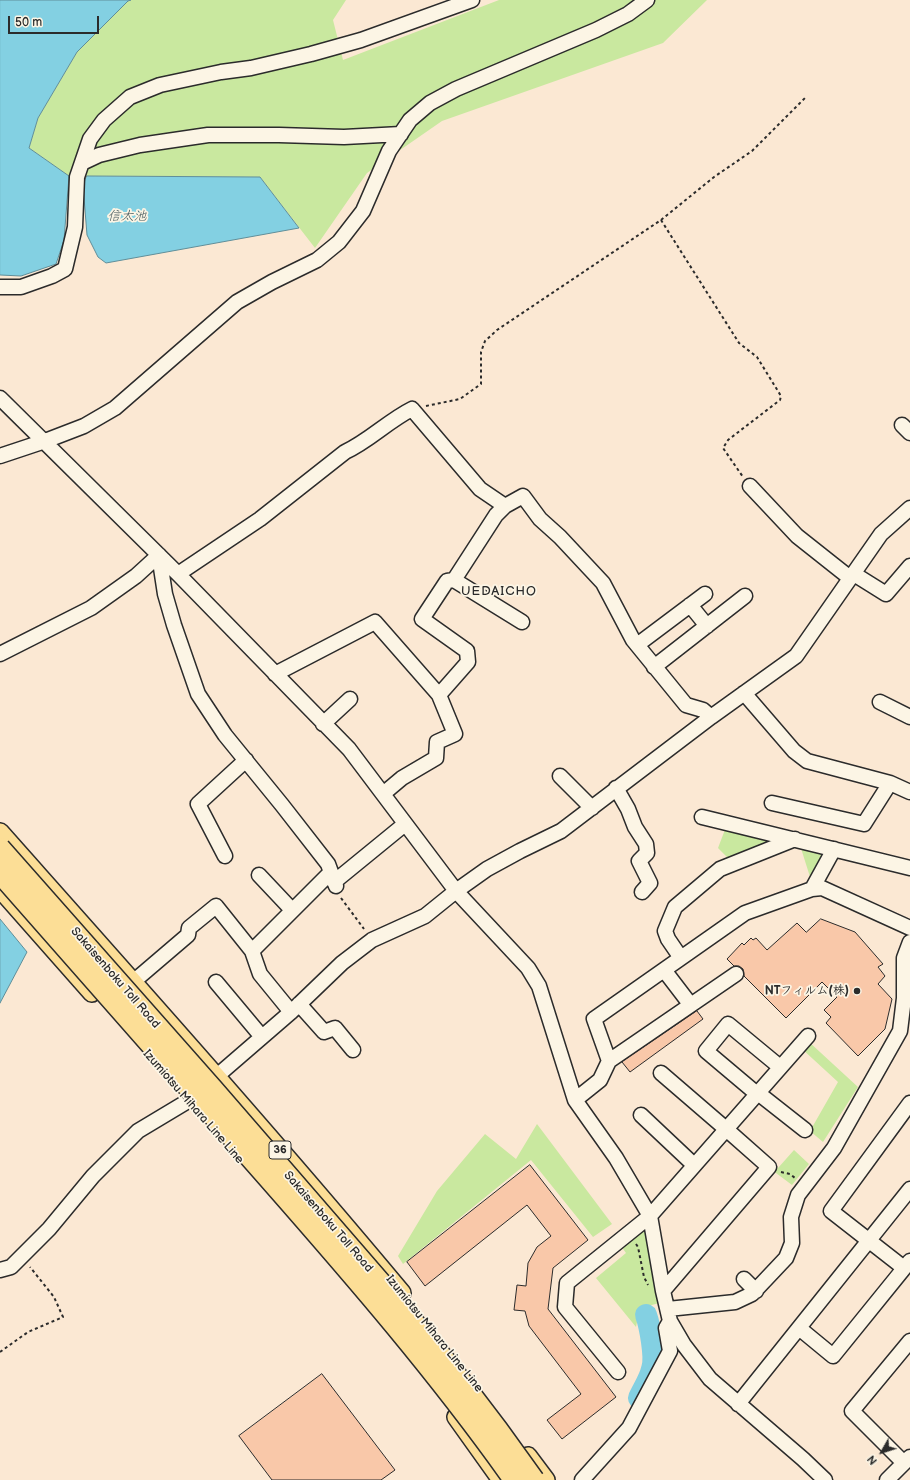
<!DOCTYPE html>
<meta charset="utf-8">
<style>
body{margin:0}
#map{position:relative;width:910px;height:1480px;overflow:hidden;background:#fbe8d3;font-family:"Balsamiq Sans",sans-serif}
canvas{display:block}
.north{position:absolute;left:862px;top:1432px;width:40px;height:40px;-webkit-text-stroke:3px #fcf5e5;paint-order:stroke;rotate:231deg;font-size:11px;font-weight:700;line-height:16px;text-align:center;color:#2b2b2b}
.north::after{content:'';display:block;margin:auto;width:14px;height:18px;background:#2b2b2b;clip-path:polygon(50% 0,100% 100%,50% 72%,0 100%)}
.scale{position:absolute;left:8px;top:16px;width:91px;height:18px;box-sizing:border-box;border:2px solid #2b2b2b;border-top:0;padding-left:5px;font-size:12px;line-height:14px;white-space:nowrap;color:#2b2b2b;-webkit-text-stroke:3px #fcf5e5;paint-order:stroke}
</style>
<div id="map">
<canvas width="910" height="1480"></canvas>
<div class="north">N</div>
<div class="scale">50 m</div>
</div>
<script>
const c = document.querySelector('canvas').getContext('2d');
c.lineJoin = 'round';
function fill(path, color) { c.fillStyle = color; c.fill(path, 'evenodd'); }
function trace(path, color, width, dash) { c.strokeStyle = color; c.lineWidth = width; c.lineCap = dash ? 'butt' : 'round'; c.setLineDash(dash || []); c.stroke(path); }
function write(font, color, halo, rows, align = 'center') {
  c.font = font + ' "Balsamiq Sans","Klee One",sans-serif'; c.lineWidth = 3.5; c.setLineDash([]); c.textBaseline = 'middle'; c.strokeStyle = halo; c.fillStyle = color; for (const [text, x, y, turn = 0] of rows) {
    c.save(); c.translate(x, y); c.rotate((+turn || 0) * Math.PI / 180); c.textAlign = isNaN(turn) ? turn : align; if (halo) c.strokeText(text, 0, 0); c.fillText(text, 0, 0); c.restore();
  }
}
fill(new Path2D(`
 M131,0H346L333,20L343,60L499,0H707L663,43L442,121L367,173L315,248L260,177L69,176L29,148L38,118L77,52L128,1Z
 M726,827L770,837L771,843L728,858L718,848Z
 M799,842L830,850L811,880Z
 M808,1041L858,1087L823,1142L810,1131L838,1082L801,1048Z
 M537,1124L612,1224L593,1237L531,1160L403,1264L398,1256L437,1191L485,1134L516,1159Z
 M794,1150L809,1164L792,1185L772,1170L776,1166L778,1168Z
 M641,1230L646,1232L660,1303C641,1307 640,1309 636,1327L596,1278L626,1253L621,1246Z`), '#c9e89f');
const water = new Path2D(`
 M0,0H131L128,1L77,52L38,118L29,148L69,176L64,240L56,264L21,276L0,275Z
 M87,176L260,177L299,228L106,263L98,257L87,235L83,185Z
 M0,919L27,952L0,1003Z`);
fill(water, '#83d0e2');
trace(water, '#608e99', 1);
trace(new Path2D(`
 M639,1398C643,1389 650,1379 652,1369C656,1358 650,1326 646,1315`), '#83d0e2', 22);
const building = new Path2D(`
 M821,919L855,932L883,964L878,967L885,976L878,984L892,999L885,1029L858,1056L826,1023L831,1017L824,1010L837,997L822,982L786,1018L744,976L743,969L739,966H734L727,959L742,943L744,945L751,938L753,940L756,938L767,950L797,923L806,932Z
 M697,1011L703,1019L630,1072L622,1062Z
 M530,1165L588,1240L553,1268L548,1309L616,1397L562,1439L547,1420L581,1394L529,1326L525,1311L514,1310L517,1285L526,1286L528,1263L537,1247L551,1236L527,1205L425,1286L407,1262Z
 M322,1374L395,1470L381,1480H272L239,1436Z`);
fill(building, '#f9c8a9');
trace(building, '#2b2b2b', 1);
const minor = new Path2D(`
 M82,163L99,155L140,145L208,135H279L344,137L401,134
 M0,287H21L52,276L65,269L75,227L77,177L90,139L104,120L130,97L160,85L221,72L251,68L311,54L361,40L472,0
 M0,398L178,574L349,749L456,891L528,968L539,986L575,1100L616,1158L650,1216L663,1291L670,1321L684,1345L710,1379L803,1459L825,1480
 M902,425L910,433
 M0,456L45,441L84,426L115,408L237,302L272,282L317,260L339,242L363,211L389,151L410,120L430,103L456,89L596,30L628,14L647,0
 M750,486L797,536L850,578
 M159,555L165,594L174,625L198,694L225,735L282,805L328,864L336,886
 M178,574L260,519L345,452C369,441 388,421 412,409L480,489L505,506
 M854,574L886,594L910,566
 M454,580L496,515L505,506L523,496L540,519L560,537L603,583L633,640L686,705L703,710L711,717
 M690,605L707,626
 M637,645L705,594
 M0,654L91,608L136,576L159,555
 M654,667L745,596
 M275,674L375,622L439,695
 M744,693L794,751L807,761L890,783L910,792
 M880,702L910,717
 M323,724L350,699
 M560,776L592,808
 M616,788L628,809L635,827L646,844L647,853L639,861L650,883L642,892
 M383,794L402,778L436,758L437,742L455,734L439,695L468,662L467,651L422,619L447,581L454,580L522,622
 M772,803L864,824L890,783
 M702,817L910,868
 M225,856L198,804L246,760
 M259,875L292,910
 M334,882L405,824
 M812,889L834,849
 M252,951L331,872
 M681,958L668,939L665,931L675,907L720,869L795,839
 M664,970L690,1004
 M133,982L188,935L189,928L216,906L252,951L260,974L291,1012
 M216,982L262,1037
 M299,1004L324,1032L335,1028L353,1050
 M609,1061L736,974
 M661,1073L726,1129L769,1167L663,1291
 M758,1093L805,1130
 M757,1094L706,1051L728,1024L780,1067
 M575,1100L600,1080L609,1061L594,1019L745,913L812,889L822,888L910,928
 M641,1115L694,1165
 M904,1268L831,1211L910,1103
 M0,1270L11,1267L49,1229L93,1176L138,1131L188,1101L291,1012L342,963L372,940L425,916L456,891L487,869L520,851L561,831L711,717L796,656L881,534L910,508
 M744,1279L756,1291
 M668,1309L735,1302L752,1294L786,1258L792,1243L791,1217L798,1195L834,1148L900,1031L904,998V958L910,942
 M799,1328L833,1356L910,1261
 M618,1372L565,1307L567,1283L650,1216L808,1036
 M738,1404L910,1189
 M904,1463L852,1411L910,1341
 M582,1480L629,1428L670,1351L666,1328L670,1321
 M887,1480L910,1457`);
const major = new Path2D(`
 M0,832C135,984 271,1136 402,1293
 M0,889L92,993
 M456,1417L501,1480
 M528,1456L546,1480`);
trace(minor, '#2b2b2b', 17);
trace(major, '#2b2b2b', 20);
trace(new Path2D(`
 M661,220L739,343L757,357L781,396L780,400L728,440L723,448L743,477
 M426,406L460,399L481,384V352L485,341L497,330L661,220L714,177L752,151L805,98
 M341,898L364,929
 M781,1172L790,1174L795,1178
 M636,1244L638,1247L644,1277L648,1285
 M0,1352L28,1332L63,1317L54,1297L30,1267`), '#2b2b2b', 2, [3, 3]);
trace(minor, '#fcf5e5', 14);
trace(major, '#fcde96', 17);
const highwayBridge = new Path2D(`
 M0,848L213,1089L394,1298L447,1363L498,1430L534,1480
 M0,873C90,975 180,1077 269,1179C355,1277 439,1374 514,1480`);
trace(highwayBridge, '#2b2b2b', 23, []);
trace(highwayBridge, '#fcde96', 20);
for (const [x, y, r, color] of [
 [857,991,4,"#2b2b2b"]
]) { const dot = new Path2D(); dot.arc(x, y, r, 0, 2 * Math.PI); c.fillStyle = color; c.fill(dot); trace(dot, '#fcf5e5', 1.5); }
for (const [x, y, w] of [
 [280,1150,22]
]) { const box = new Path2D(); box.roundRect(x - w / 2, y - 9, w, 18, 3); c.fillStyle = '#fcf5e5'; c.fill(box); trace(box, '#2b2b2b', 1); }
write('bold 11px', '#2b2b2b', null, [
 ["36",280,1150]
]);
write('12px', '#2b2b2b', '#fcf5e5', [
 ["Sakaisenboku Toll Road",115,978,49],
 ["Izumiotsu Mihara Line Line",193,1107,49],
 ["Sakaisenboku Toll Road",328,1222,49],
 ["Izumiotsu Mihara Line Line",434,1334,51]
]);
write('bold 12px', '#2b2b2b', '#fcf5e5', [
 ["NTフィルム(株)",849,991]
], 'right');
write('italic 13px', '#415459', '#fcf5e5', [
 ["信太池",127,217]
]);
c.letterSpacing = '1px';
write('13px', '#2b2b2b', '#fcf5e5', [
 ["UEDAICHO",499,592]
]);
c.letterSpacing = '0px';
</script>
